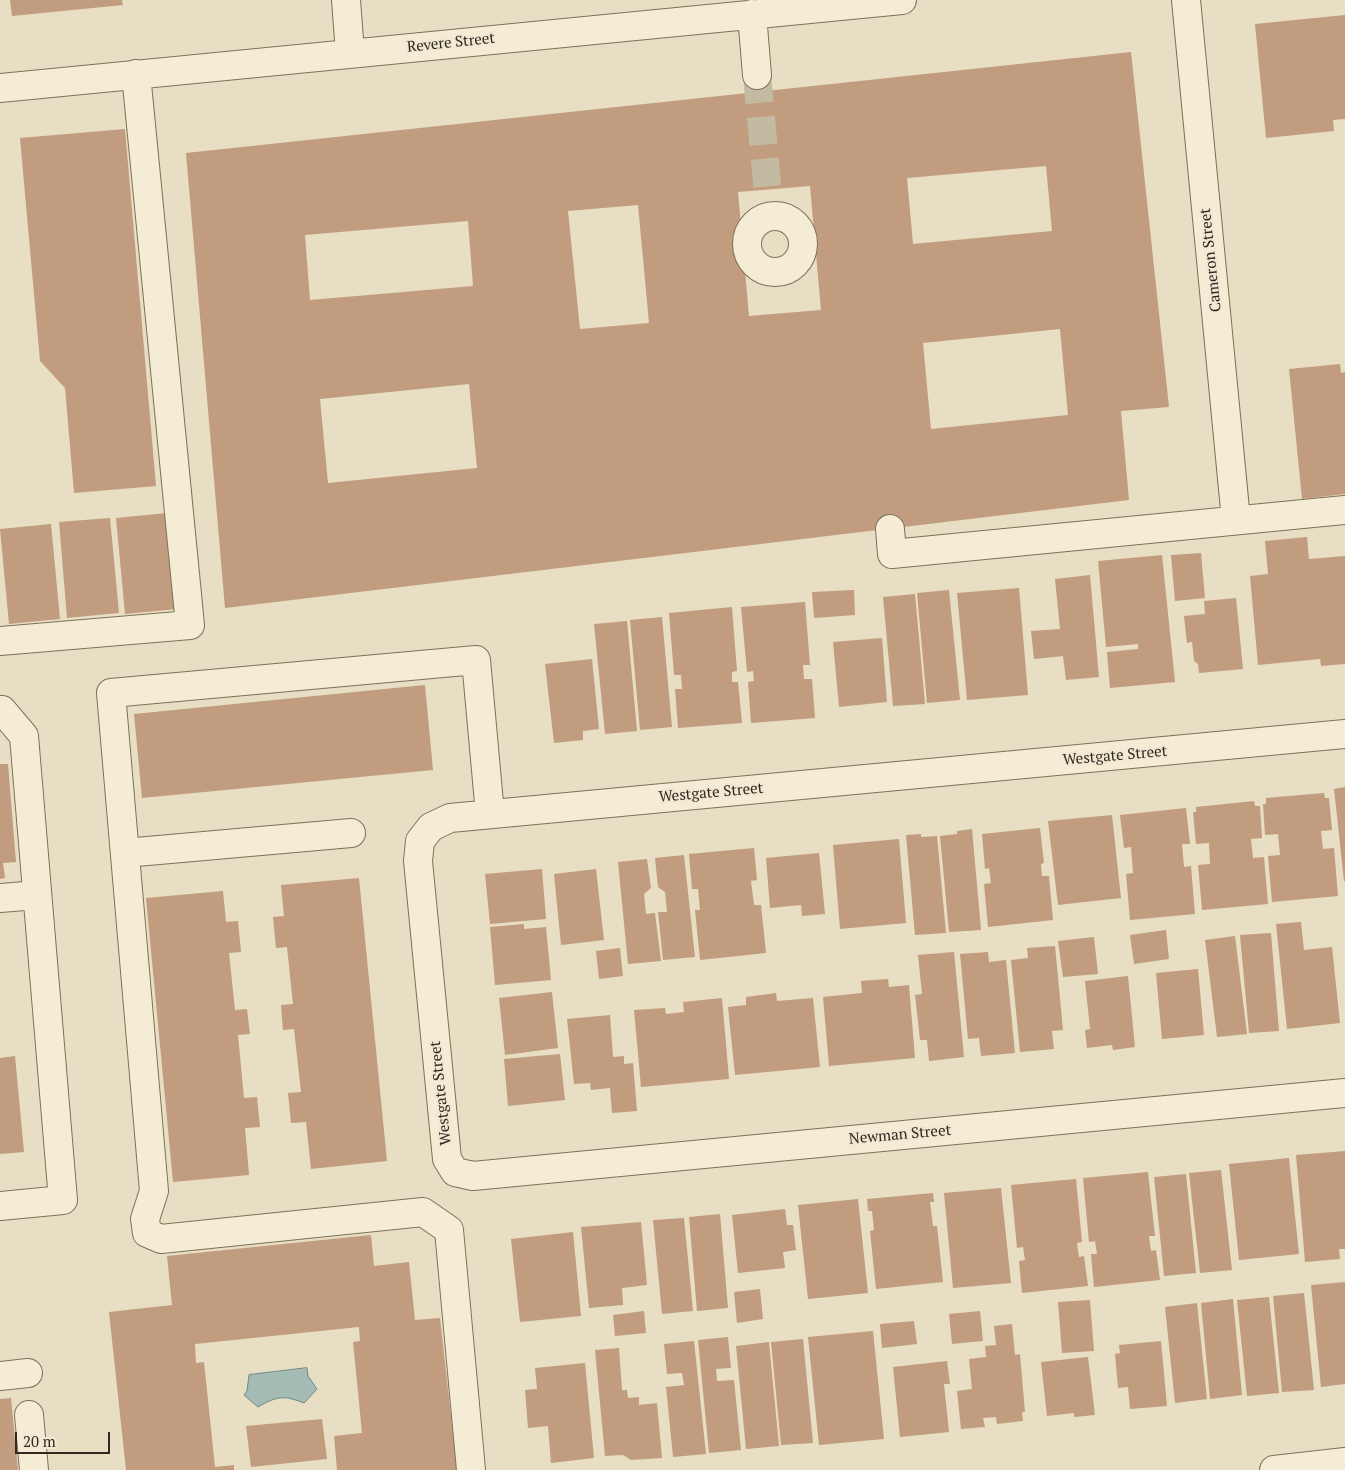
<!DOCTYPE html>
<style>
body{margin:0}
#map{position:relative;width:1345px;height:1470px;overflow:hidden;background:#e7dec3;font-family:"PT Serif",serif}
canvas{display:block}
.scale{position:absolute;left:15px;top:1432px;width:95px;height:22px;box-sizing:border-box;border:2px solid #31281f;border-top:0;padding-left:6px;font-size:15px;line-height:18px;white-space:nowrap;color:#31281f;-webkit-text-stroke:4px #f0e8d2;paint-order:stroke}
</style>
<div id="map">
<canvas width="1345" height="1470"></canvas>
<div class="scale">20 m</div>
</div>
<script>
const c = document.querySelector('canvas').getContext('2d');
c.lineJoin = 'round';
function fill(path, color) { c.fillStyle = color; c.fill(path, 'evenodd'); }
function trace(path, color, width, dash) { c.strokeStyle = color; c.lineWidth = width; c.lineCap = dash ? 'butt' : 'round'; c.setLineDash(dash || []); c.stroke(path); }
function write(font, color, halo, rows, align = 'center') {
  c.font = font + ' "PT Serif",serif'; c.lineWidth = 4.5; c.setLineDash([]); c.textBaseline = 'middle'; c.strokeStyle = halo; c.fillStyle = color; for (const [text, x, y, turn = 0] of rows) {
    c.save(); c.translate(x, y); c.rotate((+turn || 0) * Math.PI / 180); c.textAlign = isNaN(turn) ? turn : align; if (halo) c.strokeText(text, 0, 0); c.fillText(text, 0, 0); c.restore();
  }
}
const water = new Path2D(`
 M307,1368L308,1376L317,1389L304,1403C284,1395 277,1396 258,1407L244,1395L247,1391L249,1375Z`);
fill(water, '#a5bbb5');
trace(water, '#6d8882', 1);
fill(new Path2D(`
 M10,0H122L123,5L12,16Z
 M1345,15V119L1333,120L1334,131L1266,138L1255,24Z
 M1131,52L1169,407L1121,411L1129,500L225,608L186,153ZM1046,166L1052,231L913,244L907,178ZM810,186L821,310L749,316L738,192ZM638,205L649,323L580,329L568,211ZM468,221L473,286L310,300L305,235ZM1060,329L1068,415L931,429L923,343ZM469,384L477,468L328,483L320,399Z
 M125,129L156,486L74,493L65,388L40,361L20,138Z
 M1340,364L1341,373L1345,372V494L1302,499L1289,369Z
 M168,513L177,609L125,614L116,518Z
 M110,518L119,613L67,618L59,522Z
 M51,524L60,619L9,624L0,529Z
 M1307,537L1309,559L1345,556V664L1321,666L1320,659L1258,665L1250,576L1268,574L1265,541Z
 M1201,553L1205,598L1175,601L1171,555Z
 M1162,555L1175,682L1110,688L1107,652L1138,649V644L1106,647L1098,561Z
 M1090,575L1099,677L1066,680L1063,656L1034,659L1031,631L1060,629L1055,579Z
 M1019,588L1028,695L967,700L957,593Z
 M854,590L855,615L814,618L812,592Z
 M949,590L960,700L927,703L917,593Z
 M915,594L925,704L893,706L883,597Z
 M1236,598L1243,669L1199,673L1198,664L1194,661L1192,642L1187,643L1184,616L1205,614L1204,601Z
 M805,602L810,665H803L804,679H812L815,718L751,723L748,682L754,681L753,671L747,672L741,607Z
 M732,607L737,671L732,672V682H738L742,723L678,728L675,689H682L681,675H674L669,613Z
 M662,617L672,727L640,730L630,620Z
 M627,621L637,731L605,734L594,624Z
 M882,638L887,702L839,707L833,642Z
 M592,659L599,729L583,731V740L554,743L545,664Z
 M425,685L433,770L142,798L134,714Z
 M0,764H8L16,862L3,863L5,878L0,879Z
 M1345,787V881H1344L1334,789Z
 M1324,793L1325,798H1329L1332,830L1321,831L1323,849L1334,848L1338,896L1272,902L1268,856L1280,855L1278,834L1265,835L1263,804H1266V798Z
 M1254,801L1255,806H1260L1262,838L1251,839L1253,858L1264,857L1268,904L1202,910L1198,865L1210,864L1209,843L1196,844L1193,812H1196V807Z
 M1186,808L1190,844H1182L1184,867L1191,866L1195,914L1130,920L1126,874L1133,873L1131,847L1124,848L1120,815Z
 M1112,815L1121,898L1058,905L1048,821Z
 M1040,828L1044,863L1041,864L1042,876H1049L1053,920L988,927L984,884L991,883L989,868L985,869L982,834Z
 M972,829L981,930L949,932L940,836L957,834V831Z
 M921,834V837L937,836L946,933L915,935L906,835Z
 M899,839L906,923L840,929L833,845Z
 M754,848L757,880L751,881L754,905H761L766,953L700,960L695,910H700L698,889H692L689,854Z
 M819,853L825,914L802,916L801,905L770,908L766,858Z
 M684,855L695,957L663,960L658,912H667L665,892L658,887L655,858Z
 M647,859L651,888L644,894L646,914L655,913L661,961L628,964L618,862Z
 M542,869L546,919L490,924L485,874Z
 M596,869L604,940L561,945L554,874Z
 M359,878L387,1161L311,1169L306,1122L291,1123L288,1093L301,1092L294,1029L283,1030L281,1005L293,1004L287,947L276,948L273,917L284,916L281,885Z
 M223,891L226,922L238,921L241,952L229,953L235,1010L247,1009L250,1034L238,1035L244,1098L257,1097L260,1127L245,1128L249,1175L173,1182L146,898Z
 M1301,922L1304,950L1332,947L1340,1023L1287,1029L1276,924Z
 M524,924V929L546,927L551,980L495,985L490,927Z
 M1166,930L1169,959L1134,964L1130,935Z
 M1271,933L1279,1031L1249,1033L1240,935Z
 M1235,936L1247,1034L1217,1037L1205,940Z
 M1094,937L1098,974L1063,977L1058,941Z
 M1055,946L1063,1030L1052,1031L1054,1049L1020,1052L1011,960L1028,958L1027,948Z
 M620,948L623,976L599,979L596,951Z
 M954,952L964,1057L929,1061L927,1040H920L915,995L922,994L918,955Z
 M988,952L989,962L1006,960L1015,1053L981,1056L979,1038L968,1039L960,954Z
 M1198,969L1204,1035L1162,1039L1156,973Z
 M1128,976L1135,1047L1113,1050L1112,1045L1087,1048L1085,1030L1090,1029L1085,981Z
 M888,979L889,987L909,985L915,1058L829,1066L823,997L862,993L861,981Z
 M552,992L558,1048L505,1055L499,998Z
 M776,993L777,1001L813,998L820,1067L735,1075L728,1007L746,1005V997Z
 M722,998L729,1079L641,1087L634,1010L665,1008L666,1014L684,1012L683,1002Z
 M610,1015L613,1057L624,1056V1064L633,1063L637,1111L612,1113L610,1088L591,1090L590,1083L574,1084L567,1019Z
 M560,1054L565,1100L508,1106L504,1059Z
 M15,1056L24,1152L0,1154V1058Z
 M1345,1151V1249H1339L1340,1259L1305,1262L1296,1155Z
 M1289,1158L1299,1254L1239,1260L1229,1164Z
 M1221,1170L1232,1270L1200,1273L1189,1173Z
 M1148,1172L1155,1236H1149L1151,1251L1156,1250L1160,1280L1094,1287L1091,1254H1097L1095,1241L1089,1242L1083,1178Z
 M1186,1174L1196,1273L1164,1276L1154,1177Z
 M1076,1179L1082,1242L1077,1243L1079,1257L1084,1256L1088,1286L1022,1293L1019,1261L1025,1260L1023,1247L1017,1248L1011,1185Z
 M1001,1188L1011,1283L953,1288L944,1193Z
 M933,1193L934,1202H930L933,1226H937L943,1282L876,1289L870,1231L874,1230L872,1211H868L867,1199Z
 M858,1199L868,1293L808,1299L798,1205Z
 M785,1209L787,1225H793L796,1250L783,1252L785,1268L738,1273L732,1215Z
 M720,1214L728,1308L697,1311L689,1217Z
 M684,1218L693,1311L662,1314L653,1220Z
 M641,1222L647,1285L622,1288L623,1305L589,1308L581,1227Z
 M573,1232L581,1316L520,1322L511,1239Z
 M371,1235L374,1266L409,1262L415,1320L440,1318L457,1470H337L334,1436L362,1433L353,1342L360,1341L359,1327L195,1344L196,1363L204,1362L215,1467L234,1465V1470H126L109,1312L172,1305L167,1256Z
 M1345,1282V1384L1321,1387L1311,1285Z
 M760,1289L763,1319L737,1323L734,1292Z
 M1304,1293L1314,1390L1282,1392L1273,1296Z
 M1269,1297L1279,1393L1247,1396L1237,1300Z
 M1233,1299L1242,1395L1210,1399L1201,1303Z
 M1090,1300L1094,1351L1062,1353L1058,1302Z
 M1197,1303L1207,1399L1175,1403L1165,1307Z
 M644,1311L646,1333L615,1336L613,1315Z
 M980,1311L983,1341L952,1344L949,1314Z
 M914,1321L917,1344L882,1348L880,1324Z
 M1012,1324L1015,1355L1020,1354L1025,1412H1022L1023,1421L997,1424L996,1417L983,1418L985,1427L961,1429L957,1391L972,1389L969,1359L986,1357L985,1346L996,1345L994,1326Z
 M873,1331L884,1439L819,1445L808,1337Z
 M728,1337L731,1368L716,1369L717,1381L734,1380L741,1450L709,1453L698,1340Z
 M803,1339L813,1443L781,1445L771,1342Z
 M694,1341L706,1454L673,1457L666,1387L684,1385L682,1373L667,1374L664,1344Z
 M1161,1341L1167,1406L1130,1409L1128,1387L1118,1388L1115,1354L1120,1353L1119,1345Z
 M769,1342L779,1446L746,1449L736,1346Z
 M619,1348L622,1390H627L628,1398L639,1397V1405L657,1403L662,1458L631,1460L623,1455L605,1456L595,1350Z
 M1088,1357L1095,1415L1074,1417V1413L1047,1416L1041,1362Z
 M947,1361L950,1384H944L949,1432L900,1437L893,1367Z
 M585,1363L594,1458L551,1463L548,1426L528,1428L525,1390L537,1389L535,1368Z
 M11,1398L18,1470H0V1399Z
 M322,1419L327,1459L251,1467L246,1426Z`), '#c19c7e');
trace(new Path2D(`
 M757,75L768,194`), '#c3baa2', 28, [28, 14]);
const minor = new Path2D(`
 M346,0L350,53
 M1186,0L1236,520
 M752,14L757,75
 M0,88L902,0
 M747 244a28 28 0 1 1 56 0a28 28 0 1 1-56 0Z
 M890,529L892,554L1345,510
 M0,641L190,625L136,74
 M0,710H2L24,736L63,1200L0,1206
 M1345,734L450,818L431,827L420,841L418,861L447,1159L455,1172L473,1176L1345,1093
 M125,853L351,833
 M0,898L37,895
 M0,1376L28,1373
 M29,1415L34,1470
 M471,1470L449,1230L423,1212L161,1239L147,1233L145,1219L154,1191L111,693L476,660L490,814
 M1274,1470L1345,1462`);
trace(minor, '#7f705c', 30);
trace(minor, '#f4ecd5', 28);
write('15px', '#31281f', '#f0e8d2', [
 ["Revere Street",451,43,-6],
 ["Cameron Street",1211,260,-96],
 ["Westgate Street",1115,756,-5],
 ["Westgate Street",711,793,-5],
 ["Westgate Street",441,1093,-96],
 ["Newman Street",900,1135,-5]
]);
</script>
